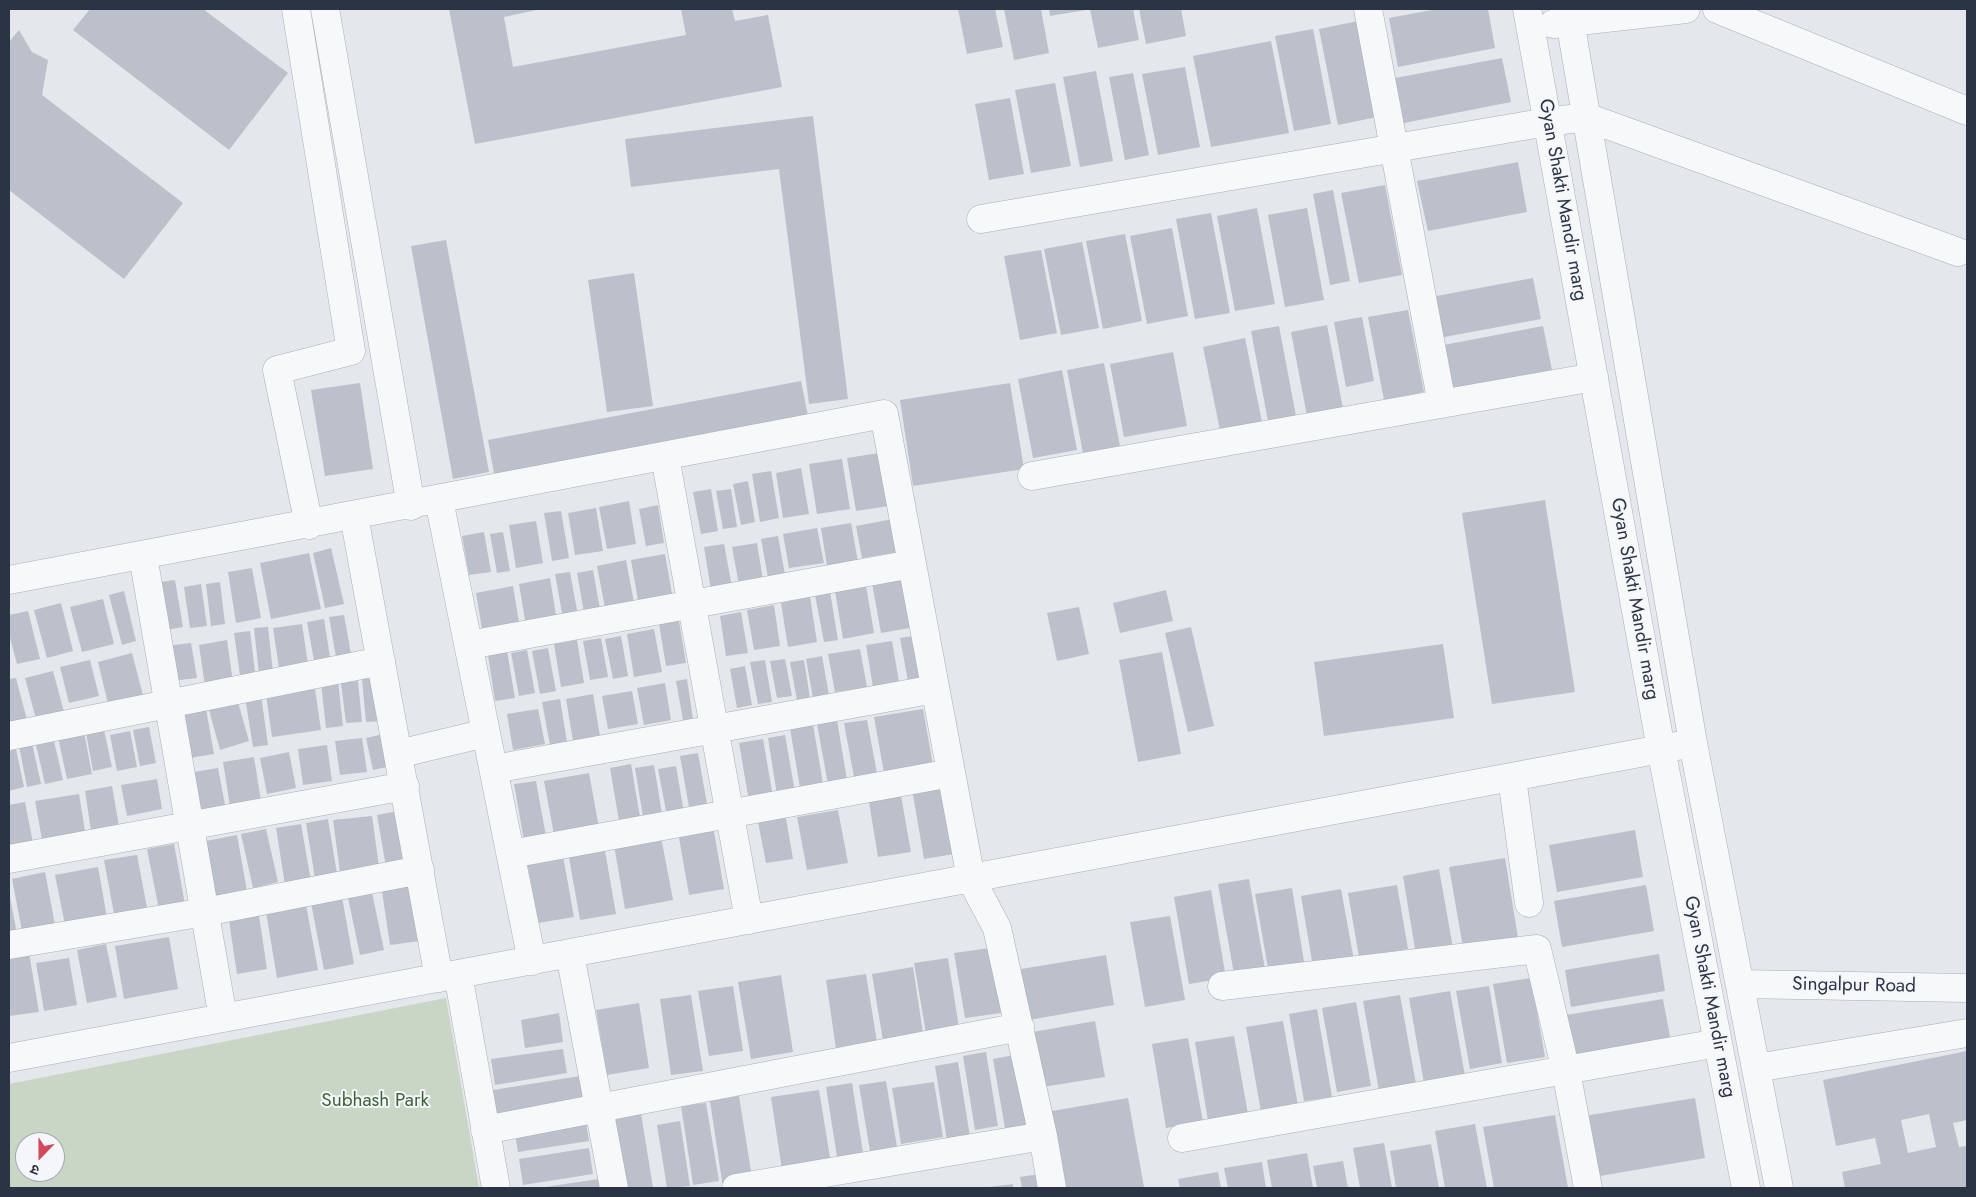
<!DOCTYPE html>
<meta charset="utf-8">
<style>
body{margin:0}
#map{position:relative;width:1976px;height:1197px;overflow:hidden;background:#e4e7ec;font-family:Jost,"Noto Sans Devanagari",sans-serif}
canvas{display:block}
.frame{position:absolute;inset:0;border:10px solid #2b3445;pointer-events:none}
.north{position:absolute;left:15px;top:1132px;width:50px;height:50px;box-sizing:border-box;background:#f4f6f9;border:1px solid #a4a8b1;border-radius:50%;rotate:202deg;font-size:14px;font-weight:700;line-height:20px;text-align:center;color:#2b3445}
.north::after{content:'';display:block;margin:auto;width:18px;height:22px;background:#d1495b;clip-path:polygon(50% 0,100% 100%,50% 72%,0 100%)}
</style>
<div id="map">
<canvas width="1976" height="1197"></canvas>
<div class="frame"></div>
<div class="north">उ</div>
</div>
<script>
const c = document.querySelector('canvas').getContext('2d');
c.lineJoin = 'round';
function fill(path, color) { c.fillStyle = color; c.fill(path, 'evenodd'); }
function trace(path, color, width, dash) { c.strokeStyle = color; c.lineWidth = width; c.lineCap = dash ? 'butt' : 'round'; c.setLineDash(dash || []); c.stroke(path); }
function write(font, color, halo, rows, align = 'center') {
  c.font = font + ' Jost,sans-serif'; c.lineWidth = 4; c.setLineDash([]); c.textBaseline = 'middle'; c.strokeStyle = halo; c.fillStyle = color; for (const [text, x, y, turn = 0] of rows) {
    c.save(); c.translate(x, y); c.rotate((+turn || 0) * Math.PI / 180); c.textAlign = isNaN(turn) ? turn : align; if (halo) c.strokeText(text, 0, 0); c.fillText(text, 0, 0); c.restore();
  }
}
fill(new Path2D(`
 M446,998L479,1188H9V1084ZM25,1142H55V1172H25Z`), '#c9d6c5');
fill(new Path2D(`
 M90,9H203L288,73L229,150L73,30Z
 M449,9H541L504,17L513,67L686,35L681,9H732L735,21L768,15L782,87L475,144Z
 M958,9H995L1003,47L967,54Z
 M1004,9H1041L1049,53L1014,60Z
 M1049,9H1086V10L1050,16Z
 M1090,9H1133L1139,40L1098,48Z
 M1139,9H1181L1186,36L1146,44Z
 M1437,9H1488L1495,48L1398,67L1389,18Z
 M1358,21L1377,117L1338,125L1319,29Z
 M1313,29L1331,124L1294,131L1275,36Z
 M19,30L32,52L48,60L42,95L183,203L124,279L9,190V42Z
 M1271,41L1289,133L1211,147L1193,56Z
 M1502,58L1511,102L1404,123L1395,78Z
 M1185,67L1200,147L1158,155L1142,74Z
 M1096,71L1113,161L1080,167L1063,77Z
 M1133,73L1149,155L1125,160L1109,77Z
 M1055,83L1071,166L1031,173L1015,90Z
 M1010,98L1024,174L989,180L975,104Z
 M813,116L848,399L809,404L779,169L631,187L625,139Z
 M1518,162L1527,212L1428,231L1417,181Z
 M1385,185L1402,275L1359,283L1341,193Z
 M1333,190L1350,281L1330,285L1313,194Z
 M1257,208L1275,304L1235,311L1217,216Z
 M1307,208L1324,300L1285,307L1268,215Z
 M1211,213L1230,313L1195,319L1176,219Z
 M1172,228L1188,316L1147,324L1130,236Z
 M1125,234L1142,321L1103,329L1086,241Z
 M446,240L489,472L453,479L411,246Z
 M1082,242L1099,328L1061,335L1044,249Z
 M1041,250L1057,333L1020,340L1004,256Z
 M634,273L653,406L607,412L588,280Z
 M1533,278L1541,319L1439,338L1431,297Z
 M1408,310L1424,392L1384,400L1368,317Z
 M1362,317L1374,381L1346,387L1334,322Z
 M1327,325L1344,414L1308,421L1291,332Z
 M1279,326L1296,416L1268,421L1251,331Z
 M1543,326L1552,370L1452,388L1444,345Z
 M1245,338L1263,427L1221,435L1203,347Z
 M1173,352L1187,426L1124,437L1110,364Z
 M1104,363L1120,446L1083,453L1067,370Z
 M1062,370L1077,450L1033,458L1018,379Z
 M801,381L809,421L495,479L488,440Z
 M360,383L373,469L325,476L311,390Z
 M1010,383L1024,469L913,486L900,400Z
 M879,453L889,506L856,511L847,458Z
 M842,459L850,509L817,514L809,464Z
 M801,468L809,514L783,518L776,473Z
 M771,471L779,518L760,522L752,474Z
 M748,481L755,522L741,525L733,484Z
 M711,489L718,531L701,534L693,492Z
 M731,489L737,527L723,529L716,491Z
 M1545,500L1575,692L1492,704L1462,513Z
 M629,501L636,544L607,549L599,507Z
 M658,505L664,543L646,546L639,509Z
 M596,508L603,551L575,555L568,513Z
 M561,511L569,558L552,561L544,513Z
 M893,519L898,552L862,558L856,526Z
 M536,521L543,563L516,568L509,525Z
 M851,523L859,567L828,572L821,528Z
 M817,528L824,563L789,568L783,534Z
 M484,532L491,572L469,575L462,536Z
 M503,532L510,571L497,573L490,534Z
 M778,536L786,580L769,583L761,539Z
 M757,543L764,586L740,590L732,547Z
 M724,544L733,592L712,596L704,547Z
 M331,548L344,604L325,608L313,553Z
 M309,553L321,609L271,619L260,563Z
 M665,554L673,600L639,606L631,560Z
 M626,560L635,608L606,613L597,566Z
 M252,568L261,618L236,623L228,572Z
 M593,570L601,615L585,618L577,573Z
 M570,572L578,616L563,619L555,574Z
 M906,577L915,627L881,633L872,583Z
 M550,578L557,621L526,626L519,584Z
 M175,580L183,627L161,631L153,583Z
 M220,582L225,624L211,626L206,584Z
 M201,584L207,626L190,628L184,587Z
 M513,586L520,629L483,635L476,593Z
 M866,586L874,633L843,639L835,591Z
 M1166,590L1173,621L1120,633L1113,603Z
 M124,591L136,641L122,645L109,595Z
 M830,592L838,640L824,642L815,595Z
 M810,597L817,642L788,647L781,603Z
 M103,599L114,644L82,652L70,607Z
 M61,603L73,651L47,658L34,610Z
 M774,605L780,646L754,650L747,610Z
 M1079,607L1089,654L1057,661L1047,613Z
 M28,611L40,659L17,664L9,634V615Z
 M741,612L748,653L726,656L720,616Z
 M344,615L353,665L338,668L329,617Z
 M678,615L686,663L666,666L658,618Z
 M324,619L332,670L316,672L307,622Z
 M302,624L309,671L280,675L273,628Z
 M268,627L273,672L259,674L254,628Z
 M1191,627L1214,726L1188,732L1165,633Z
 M654,629L662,672L634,677L627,634Z
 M250,631L256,680L241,682L234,633Z
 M919,635L926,678L908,681L900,638Z
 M621,636L628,676L613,679L605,639Z
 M601,638L608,677L590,680L583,641Z
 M227,640L233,682L205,686L199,645Z
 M577,640L584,683L561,687L554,644Z
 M892,641L899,682L873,687L866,645Z
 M191,643L197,678L171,681L165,646Z
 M1443,644L1454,718L1324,736L1314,662Z
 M548,648L556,691L540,694L532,651Z
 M860,649L867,687L835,692L828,654Z
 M527,650L535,693L519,696L511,653Z
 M507,651L515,698L495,701L488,655Z
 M1162,652L1181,754L1138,762L1119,660Z
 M132,653L145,703L110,712L98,662Z
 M822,656L829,695L813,698L806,659Z
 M785,659L792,696L777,698L770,661Z
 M90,660L99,696L69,703L60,667Z
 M765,660L772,702L758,704L750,662Z
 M804,660L810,698L797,700L790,662Z
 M745,666L752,705L737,708L730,669Z
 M53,671L64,712L36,719L25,678Z
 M16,678L27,720L9,725V679Z
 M378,678L382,721L366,722L362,679Z
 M687,679L693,719L683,720L676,681Z
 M338,681L343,726L326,728L321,683Z
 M358,681L362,722L346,723L341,683Z
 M665,683L671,720L644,725L637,688Z
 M315,689L321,730L272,737L266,695Z
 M632,691L638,724L608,729L602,696Z
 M593,694L600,736L573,741L566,699Z
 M261,695L268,745L253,747L245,697Z
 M560,699L567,742L550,745L542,702Z
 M238,702L249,741L220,750L209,710Z
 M206,709L214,754L189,758L182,713Z
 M538,709L545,744L513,750L507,714Z
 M923,709L933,765L884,773L874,717Z
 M837,720L848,786L829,790L817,724Z
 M867,720L879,784L856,788L844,723Z
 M813,724L824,790L801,794L790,728Z
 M149,727L156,763L140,766L133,730Z
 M104,730L112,767L93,771L86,733Z
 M130,731L137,767L117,771L110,735Z
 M84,732L92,774L67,779L58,737Z
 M384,734L391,766L373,770L366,738Z
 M785,735L795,792L777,795L768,738Z
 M362,738L367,772L340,775L335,741Z
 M763,739L773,797L749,801L739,743Z
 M54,741L63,780L45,784L36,745Z
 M32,743L41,784L27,787L19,746Z
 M327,745L332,781L303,785L298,749Z
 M16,749L24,787L9,791V751Z
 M289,752L296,788L267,794L260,758Z
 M698,753L707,804L689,807L680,756Z
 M254,757L261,801L230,806L223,762Z
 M631,764L640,817L619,821L610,768Z
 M654,765L662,814L643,817L635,768Z
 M676,766L684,813L667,816L658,769Z
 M218,768L226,810L202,814L194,772Z
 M589,773L600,833L555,840L544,781Z
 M157,779L162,809L127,816L121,785Z
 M536,781L547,842L525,846L514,784Z
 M948,783L960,853L924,859L912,789Z
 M112,786L120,832L92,837L85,791Z
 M900,790L911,852L878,857L868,796Z
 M79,794L86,837L43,845L35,801Z
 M25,802L34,848L9,852V805Z
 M784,807L793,859L766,863L756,812Z
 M838,810L848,863L807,870L797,817Z
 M398,811L407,863L386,867L377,815Z
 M372,816L379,867L340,872L333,820Z
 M328,819L338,880L316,884L306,823Z
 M301,824L311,881L285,885L276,828Z
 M713,826L724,889L689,895L678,832Z
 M266,829L278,882L253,888L241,834Z
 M1635,830L1643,877L1557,892L1549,845Z
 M237,835L247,891L216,896L206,841Z
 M661,837L673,900L625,909L614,845Z
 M174,844L186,910L160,915L147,849Z
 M604,845L616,914L580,920L568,852Z
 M137,855L148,913L115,919L104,860Z
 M563,856L574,917L538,923L527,862Z
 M1505,858L1518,938L1463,947L1449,867Z
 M98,867L107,918L65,925L55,875Z
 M1439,869L1453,948L1416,955L1403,876Z
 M45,872L56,930L23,936L12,879Z
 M1249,879L1265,969L1234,974L1218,884Z
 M411,881L420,941L390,945L381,885Z
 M1397,885L1408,949L1359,957L1348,893Z
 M1646,885L1654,931L1562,947L1554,901Z
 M371,888L384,950L360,955L347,893Z
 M1292,888L1306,974L1270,980L1255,894Z
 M1341,889L1355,966L1314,973L1301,896Z
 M1211,890L1226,978L1189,984L1174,897Z
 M9,892L18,939L9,941Z
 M342,897L354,964L324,970L311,903Z
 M305,899L318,970L277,978L265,906Z
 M258,909L267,969L237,974L228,914Z
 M1170,916L1185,1000L1145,1007L1130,922Z
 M169,937L178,989L124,999L115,946Z
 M106,944L117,997L87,1003L77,950Z
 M990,948L1001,1013L965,1018L954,953Z
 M29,953L39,1012L9,1016V956Z
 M1659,954L1665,991L1571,1007L1565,970Z
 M1106,955L1114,1005L1029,1020L1021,969Z
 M69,958L77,1005L44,1011L36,963Z
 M948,958L959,1028L926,1033L914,963Z
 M913,967L924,1040L884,1047L872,974Z
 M866,974L877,1042L836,1049L826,980Z
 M781,975L793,1052L751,1059L738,982Z
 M1531,978L1545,1057L1507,1063L1493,984Z
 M733,986L743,1051L709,1056L698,991Z
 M1489,986L1502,1063L1470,1069L1456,991Z
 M1450,991L1465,1076L1424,1083L1409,998Z
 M691,995L703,1071L671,1075L660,999Z
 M1400,995L1416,1084L1379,1091L1363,1001Z
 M1663,999L1671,1042L1574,1058L1566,1015Z
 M1356,1002L1371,1086L1337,1092L1322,1008Z
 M639,1003L649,1068L607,1075L596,1010Z
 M1317,1009L1332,1097L1304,1101L1289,1014Z
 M559,1013L563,1042L525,1048L521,1020Z
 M1095,1021L1105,1077L1043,1087L1033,1032Z
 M1283,1021L1299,1111L1262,1117L1246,1027Z
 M1234,1036L1248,1114L1208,1121L1195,1042Z
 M1188,1038L1203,1122L1166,1128L1152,1044Z
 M563,1049L567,1073L495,1085L491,1059Z
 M1967,1051V1120L1953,1123L1959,1147L1967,1146V1188H1845L1842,1172L1881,1164L1875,1138L1836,1146L1823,1080ZM1929,1114L1936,1147L1908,1153L1901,1120Z
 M986,1052L998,1126L975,1130L963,1056Z
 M1019,1054L1031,1130L1006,1134L993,1059Z
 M958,1062L971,1143L948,1147L935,1066Z
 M580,1076L585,1105L498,1118L493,1090Z
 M886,1081L899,1159L872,1163L859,1085Z
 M934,1082L943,1137L901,1144L892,1088Z
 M852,1083L864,1159L838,1163L826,1087Z
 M819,1090L832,1170L783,1177L771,1097Z
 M739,1096L753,1184L723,1188L710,1101Z
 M1128,1098L1144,1187L1060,1188L1046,1112Z
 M1695,1098L1705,1158L1594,1177L1584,1116Z
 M706,1103L719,1181L693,1185L681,1106Z
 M640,1107L653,1188H623L611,1111Z
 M1555,1115L1568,1188H1494L1483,1127Z
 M585,1117L589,1141L518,1152L514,1128Z
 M680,1121L690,1186L667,1188L657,1125Z
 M1475,1124L1487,1188H1445L1435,1131Z
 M1384,1143L1392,1188H1360L1353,1148Z
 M1431,1144L1439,1188H1396L1390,1151Z
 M589,1148L593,1174L523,1185L519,1159Z
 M1307,1153L1313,1188H1272L1267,1160Z
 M1343,1161L1348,1188H1317L1313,1166Z
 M1262,1162L1266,1188H1228L1224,1168Z
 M1218,1172L1221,1188H1180L1178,1179Z
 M1046,1173L1048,1188H1022L1020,1177Z
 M599,1179L600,1188H545V1187Z
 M1013,1184V1188H989V1187Z`), '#bbc0ca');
const minor = new Path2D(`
 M296,9L351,351L277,370L309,525
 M325,9L411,506
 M1368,9L1442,404
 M1527,9L1659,738L1746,1188
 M1568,9L1693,743L1779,1188
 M1717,9L1967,111
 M1553,24L1686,9
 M981,219L1547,122L1586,117L1958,252
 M665,457L749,920
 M1032,476L1594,377
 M439,500L532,961
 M354,516L439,978
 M143,556L223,1018
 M9,580L884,414L971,879L997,928L1043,1136L1052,1188
 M469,645L912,564
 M9,736L381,661
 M398,754L486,733
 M494,769L935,689
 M1512,778L1529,903
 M511,854L951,773
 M9,859L405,786
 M9,945L205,912L420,870
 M570,954L614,1188
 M458,974L496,1188
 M1740,984L1967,988
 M1222,986L1537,949L1566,1071L1588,1188
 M9,1058L1693,743
 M1756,1068L1967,1033
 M485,1130L1020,1027
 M1182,1138L1718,1043
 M736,1188L1043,1136`);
trace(minor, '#a9aeb7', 29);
trace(minor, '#f7f8fa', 28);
write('19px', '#2b3445', '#f4f6f9', [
 ["Gyan Shakti Mandir marg",1562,200,80],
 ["Gyan Shakti Mandir marg",1634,599,80],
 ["Singalpur Road",1854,986,1],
 ["Gyan Shakti Mandir marg",1709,997,79]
]);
write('19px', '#3f6138', '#f4f6f9', [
 ["Subhash Park",375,1101]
]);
</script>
